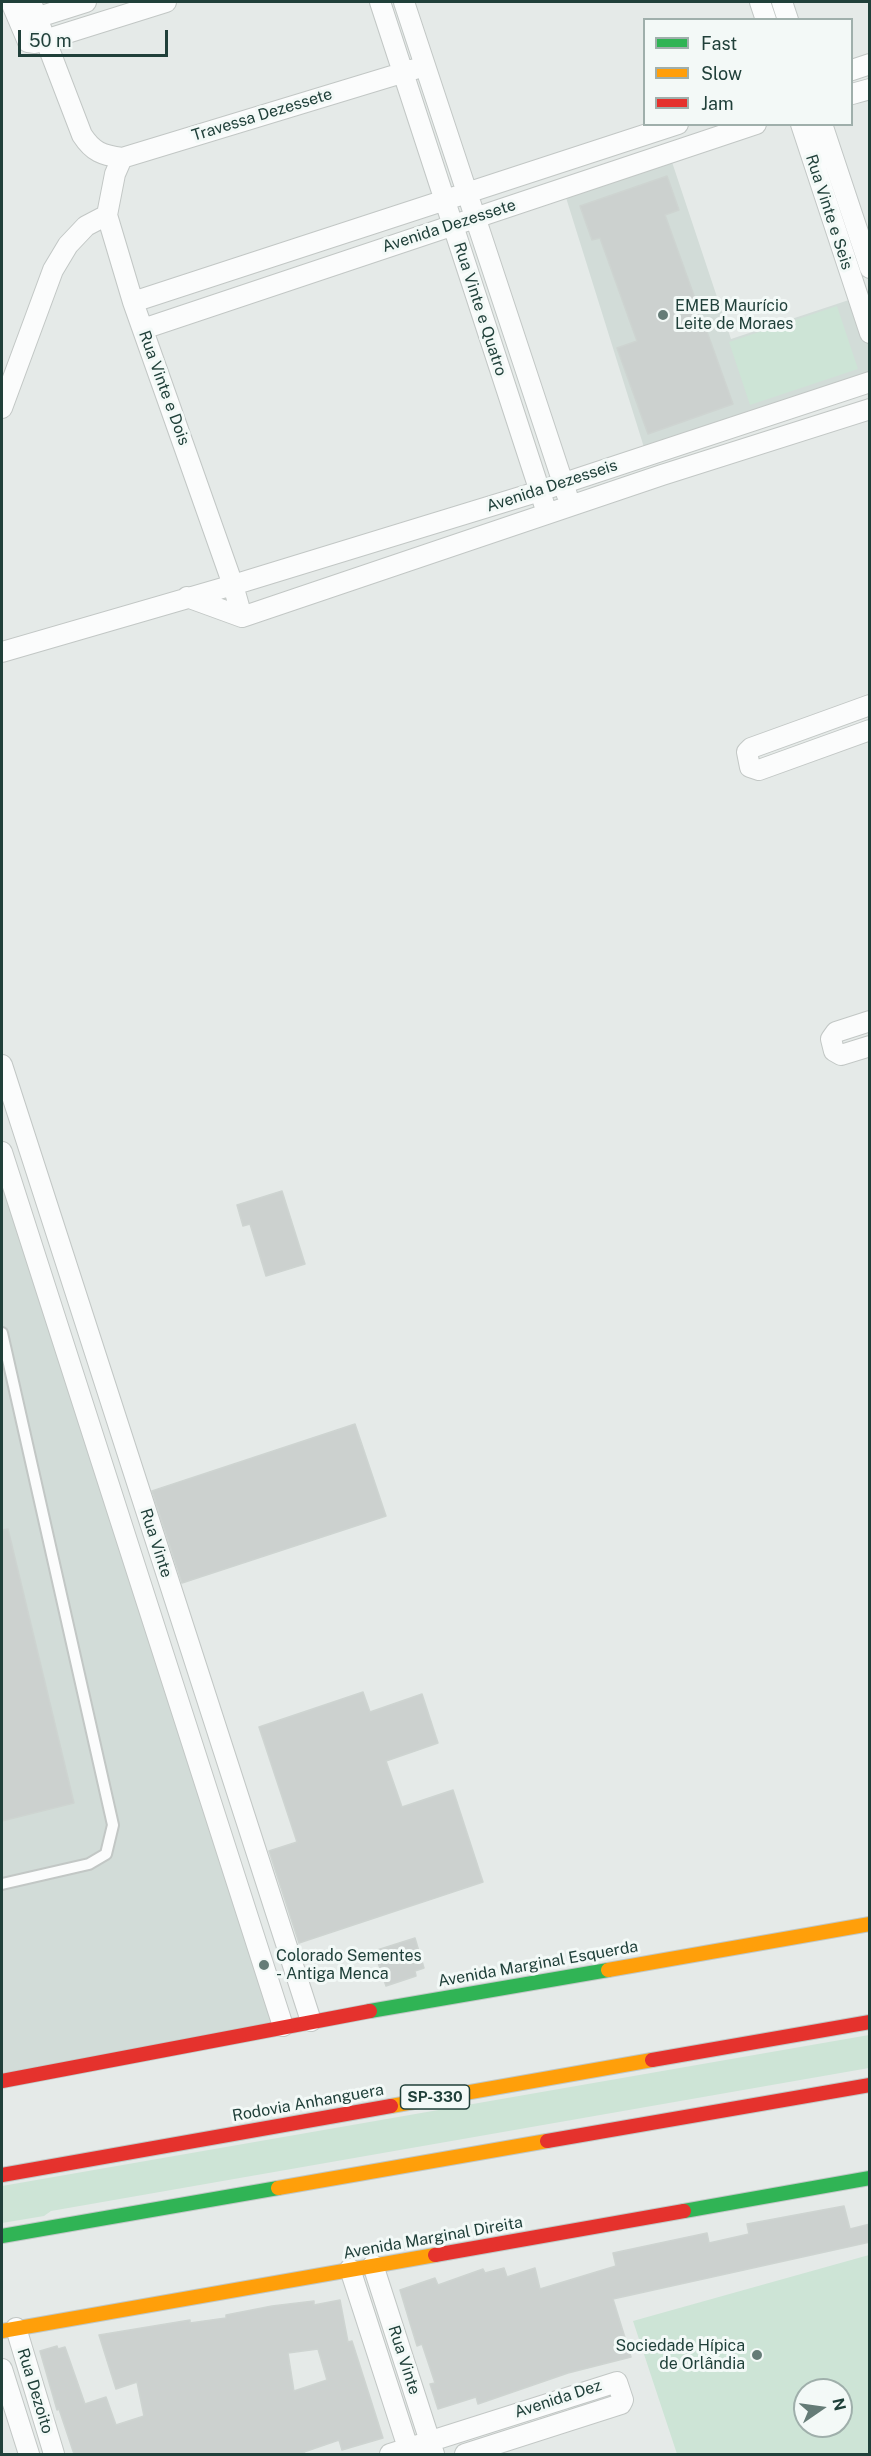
<!DOCTYPE html>
<meta charset="utf-8">
<style>
body{margin:0}
#map{position:relative;width:871px;height:2456px;overflow:hidden;background:#e5eae8;font-family:"Public Sans",sans-serif}
canvas{display:block}
.frame{position:absolute;inset:0;border:3px solid #20403a;pointer-events:none}
.legend{position:absolute;left:643px;top:18px;width:210px;height:108px;box-sizing:border-box;background:#f3f9f7;border:2px solid #9fafab;margin:0;padding:8px 10px;list-style:none;font-size:18px;color:#20403a}
.legend li{display:flex;align-items:center;gap:12px;height:30px}
.legend b{width:30px;border:2px solid #9fafab}
.north{position:absolute;left:793px;top:2378px;width:60px;height:60px;box-sizing:border-box;background:#f3f9f7;border:2px solid #9fafab;border-radius:50%;rotate:77deg;font-size:16px;font-weight:700;line-height:24px;text-align:center;color:#20403a}
.north::after{content:'';display:block;margin:auto;width:21px;height:27px;background:#657c77;clip-path:polygon(50% 0,100% 100%,50% 72%,0 100%)}
.scale{position:absolute;left:18px;top:30px;width:150px;height:27px;box-sizing:border-box;border:3px solid #20403a;border-top:0;padding-left:8px;font-size:18px;line-height:21px;white-space:nowrap;color:#20403a;-webkit-text-stroke:4px #f3f9f7;paint-order:stroke}
</style>
<div id="map">
<canvas width="871" height="2456"></canvas>
<div class="frame"></div>
<ul class="legend">
<li><b style="height:8px;background:#30b455"></b>Fast</li>
<li><b style="height:8px;background:#ff9f0a"></b>Slow</li>
<li><b style="height:8px;background:#e5322d"></b>Jam</li>
</ul>
<div class="north">N</div>
<div class="scale">50 m</div>
</div>
<script>
const c = document.querySelector('canvas').getContext('2d');
c.lineJoin = 'round';
function fill(path, color) { c.fillStyle = color; c.fill(path, 'evenodd'); }
function trace(path, color, width, dash) { c.strokeStyle = color; c.lineWidth = width; c.lineCap = dash ? 'butt' : 'round'; c.setLineDash(dash || []); c.stroke(path); }
function write(font, color, halo, rows, align = 'center') {
  c.font = font + ' "Public Sans",sans-serif'; c.lineWidth = 6; c.setLineDash([]); c.textBaseline = 'middle'; c.strokeStyle = halo; c.fillStyle = color; for (const [text, x, y, turn = 0] of rows) {
    c.save(); c.translate(x, y); c.rotate((+turn || 0) * Math.PI / 180); c.textAlign = isNaN(turn) ? turn : align; if (halo) c.strokeText(text, 0, 0); c.fillText(text, 0, 0); c.restore();
  }
}
fill(new Path2D(`
 M669,153L731,339L858,297L869,333V382L647,457L563,188Z
 M2,1167L277,2023L2,2081Z`), '#d2dcd8');
fill(new Path2D(`
 M837,306L858,369L750,405L729,342Z
 M869,2035V2068L51,2211L44,2216L2,2223V2186Z
 M869,2255V2454H677L633,2321ZM805,2390H841V2426H805Z`), '#cde4d6');
const building = new Path2D(`
 M667,176L679,210L665,215L733,404L648,434L617,348L637,341L600,238L592,240L580,206Z
 M282,1191L305,1264L266,1276L250,1224L243,1226L237,1205Z
 M355,1424L386,1516L182,1583L152,1491Z
 M8,1529L74,1803L2,1821V1530Z
 M363,1692L370,1712L422,1694L438,1743L386,1761L402,1807L453,1790L483,1882L299,1943L269,1851L297,1842L259,1727Z
 M415,1938L424,1968L415,1971L416,1976L386,1986L374,1951Z
 M844,2206L850,2229L870,2224V2242L613,2299L631,2357L568,2373L478,2404L476,2397L438,2409L430,2384L435,2383L422,2344L417,2346L400,2290L435,2278L438,2285L483,2269L485,2273L504,2268L507,2277L535,2268L540,2289L616,2266L613,2253L707,2233L709,2243L749,2234L747,2224Z
 M340,2300L348,2342L352,2341L383,2438L342,2450L339,2440L304,2452L305,2454H74L59,2409L57,2410L40,2351L57,2346L58,2349L65,2347L85,2404L106,2397L116,2425L144,2416L137,2382L116,2389L99,2335L190,2320V2323L226,2318V2315L272,2306L314,2301V2305ZM318,2349L327,2380L294,2391L288,2353Z`);
fill(building, '#ccd1cf');
trace(building, '#ced4d1', 1.5);
const lane = new Path2D(`
 M2,1333L113,1825L106,1854L89,1864L2,1884`);
const street = new Path2D(`
 M11,2L28,42L35,43L166,2
 M31,2L82,135C93,152 102,155 122,158L415,69
 M380,2L544,504
 M404,2L567,495
 M760,2L766,20
 M782,2L788,20
 M26,21L86,2
 M852,70L870,64
 M852,94L870,89
 M801,124L870,333
 M822,124L870,268
 M122,158L115,174L107,215L133,302L233,585L242,617
 M133,302L678,124
 M143,329L756,124
 M2,408L53,270L68,245L86,226L107,215
 M187,597L242,617
 M242,617L662,475L870,409
 M2,652L233,585L540,491L870,382
 M870,705L751,748L747,752L750,767L759,770L870,730
 M870,1021L836,1032L831,1039L834,1051L841,1055L870,1046
 M2,1065L311,2021
 M2,1152L283,2026
 M373,2265L434,2454
 M350,2269L410,2454
 M16,2328L54,2454
 M2,2369L29,2454
 M390,2454L617,2382L623,2400L621,2404L465,2454`);
const fast = new Path2D(`
 M370,2011L608,1970
 M684,2211L870,2178
 M2,2236L278,2188`);
const slow = new Path2D(`
 M608,1970L870,1924
 M391,2106L652,2060
 M278,2188L547,2141
 M2,2331L435,2255`);
const jam = new Path2D(`
 M652,2060L870,2022
 M2,2081L370,2011
 M547,2141L870,2085
 M2,2175L391,2106
 M435,2255L684,2211`);
trace(lane, '#c2c7c5', 14);
trace(street, '#c2c7c5', 22);
trace(fast, '#c0c8c6', 16);
trace(slow, '#c0c8c6', 16);
trace(jam, '#c0c8c6', 16);
trace(lane, '#fbfcfc', 10);
trace(street, '#fbfcfc', 20);
trace(fast, '#30b455', 14);
trace(slow, '#ff9f0a', 14);
trace(jam, '#e5322d', 14);
for (const [x, y, r, color] of [
 [663,315,6,"#657c77"],
 [264,1965,6,"#657c77"],
 [757,2355,6,"#657c77"]
]) { const dot = new Path2D(); dot.arc(x, y, r, 0, 2 * Math.PI); c.fillStyle = color; c.fill(dot); trace(dot, '#f3f9f7', 2); }
for (const [x, y, w] of [
 [435,2097,69]
]) { const box = new Path2D(); box.roundRect(x - w / 2, y - 12, w, 24, 4.5); c.fillStyle = '#f3f9f7'; c.fill(box); trace(box, '#20403a', 1.5); }
write('bold 15px', '#20403a', null, [
 ["SP-330",435,2097]
]);
write('16px', '#20403a', '#f3f9f7', [
 ["Travessa Dezessete",262,115,-17],
 ["Rua Vinte e Seis",829,212,72],
 ["Avenida Dezessete",449,226,-18],
 ["Rua Vinte e Quatro",480,309,72],
 ["Rua Vinte e Dois",164,388,70],
 ["Avenida Dezesseis",552,486,-18],
 ["Rua Vinte",156,1543,72],
 ["Avenida Marginal Esquerda",538,1964,-10],
 ["Rodovia Anhanguera",308,2103,-10],
 ["Avenida Marginal Direita",433,2238,-10],
 ["Rua Vinte",404,2360,72],
 ["Rua Dezoito",35,2391,73],
 ["Avenida Dez",558,2399,-18]
]);
write('16px', '#20403a', '#f3f9f7', [
 ["EMEB Maurício",675,306],
 ["Leite de Moraes",675,324],
 ["Colorado Sementes",276,1956],
 ["- Antiga Menca",276,1974],
 ["Sociedade Hípica",745,2346,"right"],
 ["de Orlândia",745,2364,"right"]
], 'left');
</script>
